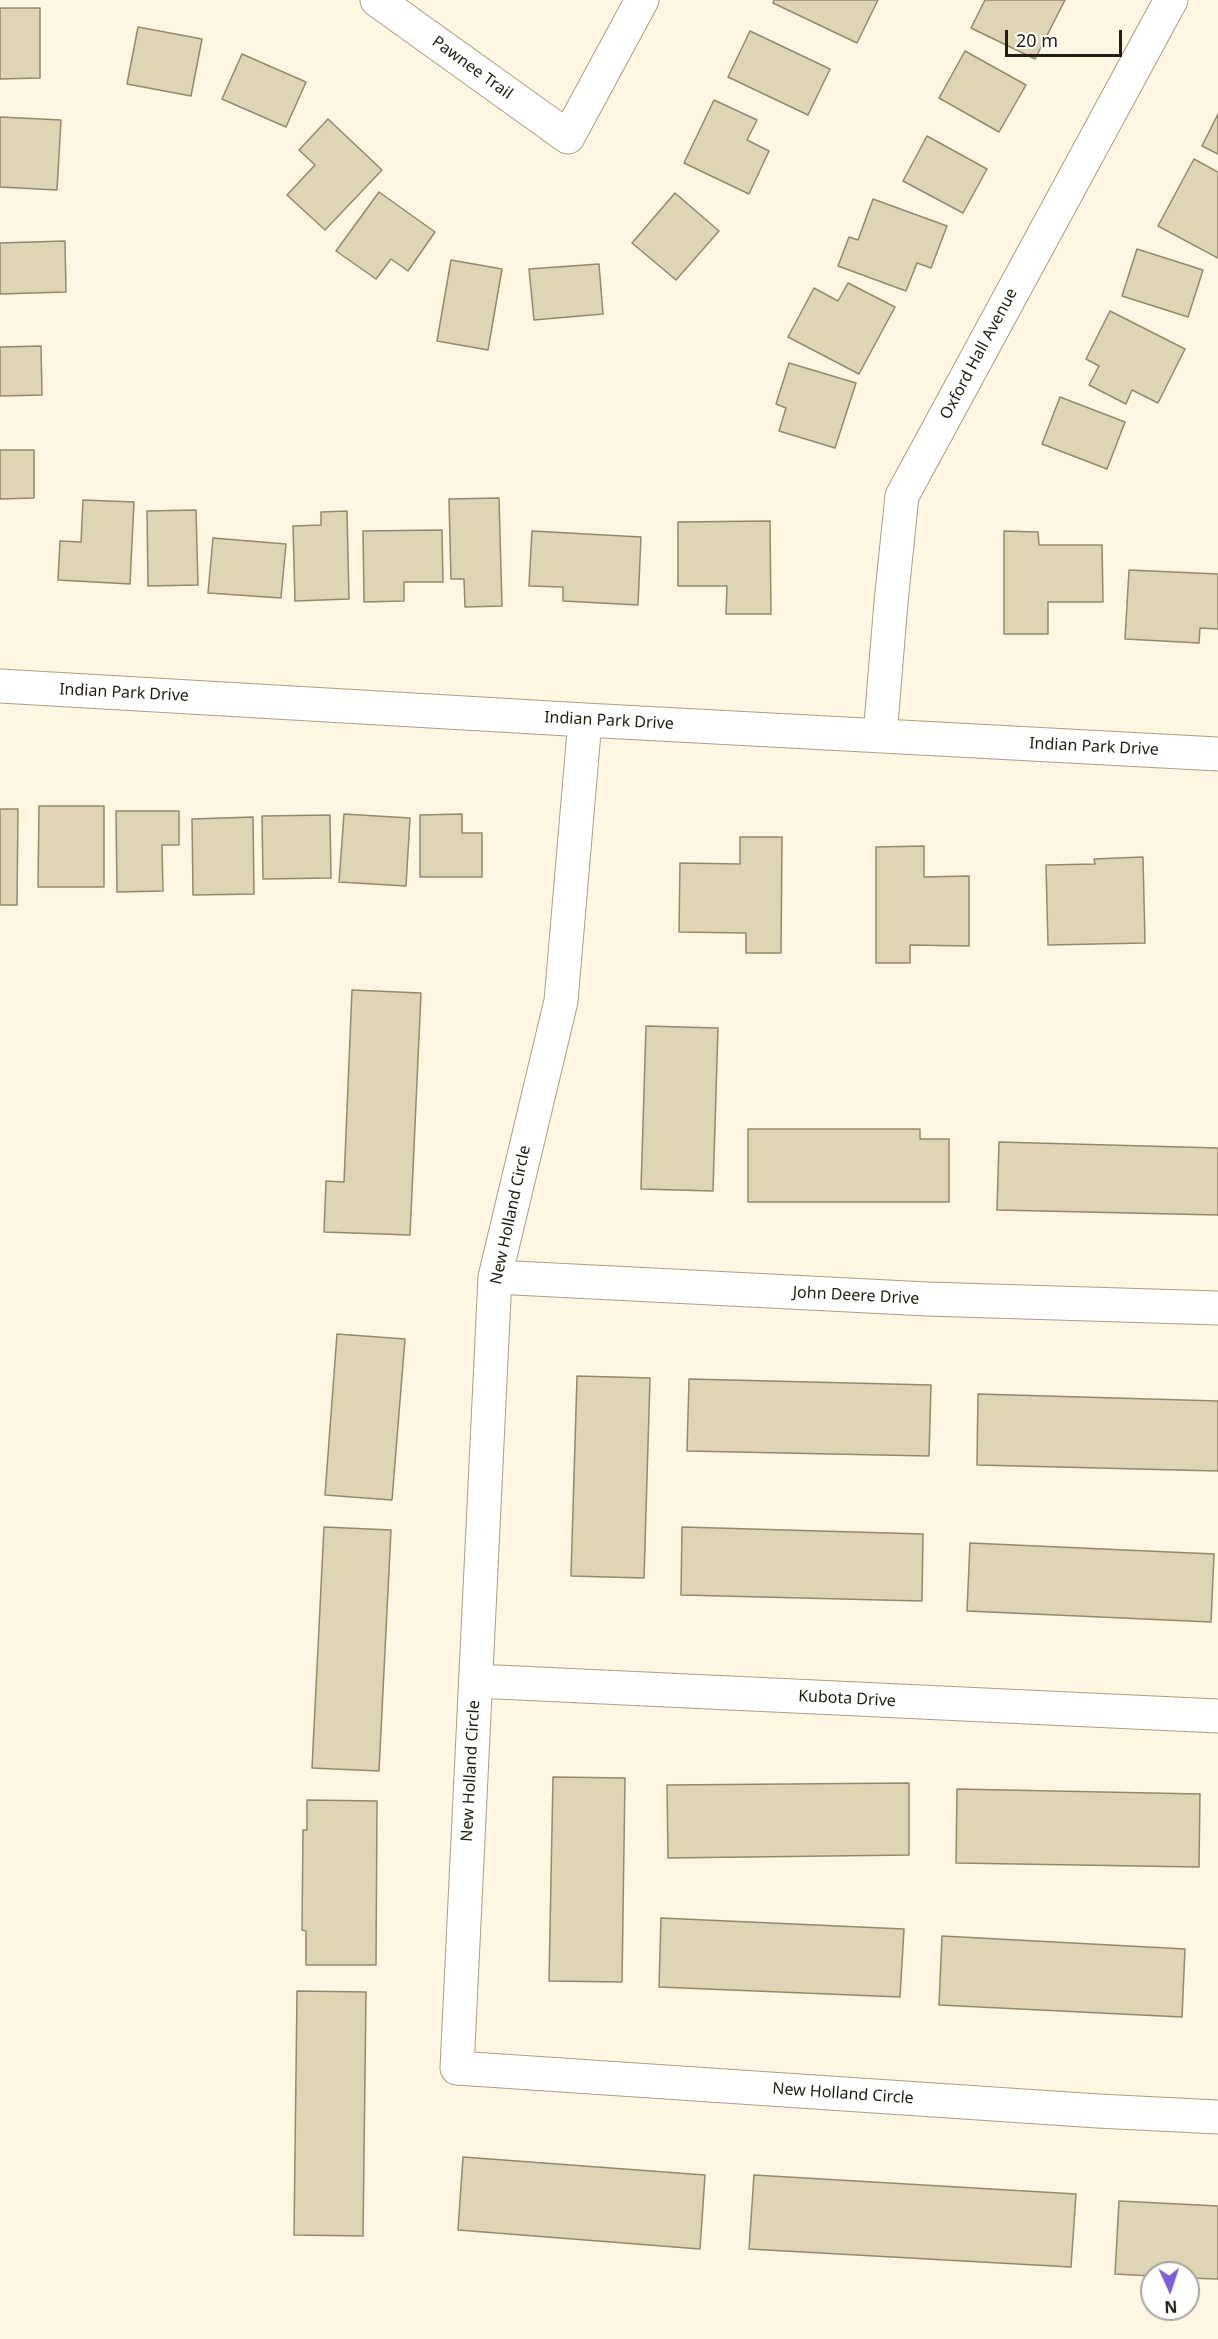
<!DOCTYPE html>
<style>
body{margin:0}
#map{position:relative;width:1218px;height:2339px;overflow:hidden;background:#fdf6e2;font-family:"Noto Sans",sans-serif}
canvas{display:block}
.north{position:absolute;left:1140px;top:2261px;width:60px;height:60px;box-sizing:border-box;background:#fff;border:2px solid #a6a5a0;border-radius:50%;rotate:177deg;font-size:16px;font-weight:700;line-height:24px;text-align:center;color:#211d11}
.north::after{content:'';display:block;margin:auto;width:21px;height:27px;background:#7f5dd7;clip-path:polygon(50% 0,100% 100%,50% 72%,0 100%)}
.scale{position:absolute;left:1005px;top:30px;width:117px;height:27px;box-sizing:border-box;border:3px solid #211d11;border-top:0;padding-left:8px;font-size:18px;line-height:21px;white-space:nowrap;color:#211d11;-webkit-text-stroke:4px #fff;paint-order:stroke}
</style>
<div id="map">
<canvas width="1218" height="2339"></canvas>
<div class="north">N</div>
<div class="scale">20 m</div>
</div>
<script>
const c = document.querySelector('canvas').getContext('2d');
c.lineJoin = 'round';
function fill(path, color) { c.fillStyle = color; c.fill(path, 'evenodd'); }
function trace(path, color, width, dash) { c.strokeStyle = color; c.lineWidth = width; c.lineCap = dash ? 'butt' : 'round'; c.setLineDash(dash || []); c.stroke(path); }
function write(font, color, halo, rows, align = 'center') {
  c.font = font + ' "Noto Sans",sans-serif'; c.lineWidth = 6; c.setLineDash([]); c.textBaseline = 'middle'; c.strokeStyle = halo; c.fillStyle = color; for (const [text, x, y, turn = 0] of rows) {
    c.save(); c.translate(x, y); c.rotate((+turn || 0) * Math.PI / 180); c.textAlign = isNaN(turn) ? turn : align; if (halo) c.strokeText(text, 0, 0); c.fillText(text, 0, 0); c.restore();
  }
}
const building = new Path2D(`
 M774,0H878L857,43L773,3Z
 M985,0H1065L1035,59L971,28Z
 M0,8H40V78L0,79Z
 M138,27L202,39L191,96L127,84Z
 M750,31L830,69L808,115L728,77Z
 M965,51L1026,85L999,132L939,98Z
 M242,54L306,82L286,127L222,99Z
 M714,100L757,120L747,140L769,151L749,194L684,163Z
 M1218,114V154L1202,146Z
 M0,117L61,120L57,190L0,187Z
 M328,119L382,170L325,230L287,195L315,165L299,150Z
 M927,136L987,169L963,213L903,181Z
 M1194,159L1218,172V258L1158,226Z
 M379,192L435,232L408,271L391,259L376,279L336,251Z
 M675,193L719,231L676,280L632,243Z
 M873,199L947,226L931,268L917,263L906,291L838,266L849,237L858,240Z
 M65,241L66,292L0,294V243Z
 M1137,249L1203,270L1188,317L1122,296Z
 M451,260L502,269L488,350L437,341Z
 M599,264L603,314L534,320L529,269Z
 M848,283L895,307L859,374L788,337L814,288L838,301Z
 M1110,311L1185,349L1158,403L1132,390L1126,404L1089,385L1099,366L1086,359Z
 M41,346L42,395L0,396V347Z
 M789,363L856,383L835,448L779,431L786,408L776,404Z
 M1060,397L1125,422L1107,469L1042,444Z
 M0,450H34V498L0,499Z
 M499,498L502,606L465,607L464,579H451L449,499Z
 M83,500L134,502L130,584L58,580L60,541L81,542Z
 M196,510L198,585L148,586L147,511Z
 M347,511L349,599L295,601L293,526L321,525V512Z
 M770,521L771,614H726L727,586H678V522Z
 M442,530L443,582H404V601L364,602L363,531Z
 M532,531L641,537L638,605L563,601V587L529,586Z
 M1004,531L1038,532L1039,545H1102L1103,602H1048V634H1004Z
 M213,538L286,544L281,598L208,593Z
 M1129,570L1218,574V629L1200,628L1199,643L1125,639Z
 M39,806H104V887H38Z
 M0,809H18L17,905H0Z
 M116,811H179V845H162L163,891L117,892Z
 M344,814L410,818L406,886L339,882Z
 M462,814V833H482V877H420V815Z
 M330,815L331,878L263,879L262,816Z
 M253,817L254,894L193,895L192,819Z
 M740,837H782L781,953H746V933L679,932L680,863L740,864Z
 M924,846V877L969,876V946L910,945V963H876V847Z
 M1143,857L1145,943L1048,945L1046,865L1095,864L1094,859Z
 M352,990L421,993L410,1235L324,1232L326,1181L344,1182Z
 M646,1026L718,1028L713,1191L641,1189Z
 M748,1129H920V1139H949V1202H748Z
 M999,1142L1218,1148V1215L997,1210Z
 M337,1334L405,1339L392,1500L325,1495Z
 M577,1376L650,1378L644,1578L571,1576Z
 M689,1379L931,1385L929,1456L687,1451Z
 M978,1394L1218,1401V1471L977,1465Z
 M324,1527L391,1530L379,1771L312,1768Z
 M682,1527L923,1534L922,1601L681,1595Z
 M970,1543L1214,1554L1211,1622L967,1611Z
 M553,1777L625,1778L622,1982L549,1981Z
 M909,1783V1855L668,1858L667,1785Z
 M957,1789L1200,1794L1199,1867L956,1863Z
 M307,1800L377,1801L376,1965H306V1931L302,1930L303,1830H307Z
 M661,1918L904,1929L900,1997L659,1987Z
 M942,1936L1185,1949L1182,2017L939,2005Z
 M297,1991L366,1992L363,2236L294,2235Z
 M463,2157L705,2175L700,2249L458,2230Z
 M754,2175L1076,2194L1071,2267L749,2249Z
 M1119,2201L1218,2206V2279L1188,2278V2273H1152V2276L1115,2274Z`);
fill(building, '#dfd4b3');
trace(building, '#94896b', 1.5);
const minor = new Path2D(`
 M377,0L568,137L642,0
 M0,686L585,720L1218,754
 M585,720L561,1001L495,1277L457,2068L1098,2111L1218,2117
 M880,736L891,602L902,496L1171,0
 M495,1277L927,1299L1218,1308
 M476,1681L1218,1716`);
trace(minor, '#aa9f80', 35);
trace(minor, '#fff', 33);
write('16px', '#211d11', '#fff', [
 ["Pawnee Trail",472,68,36],
 ["Oxford Hall Avenue",979,354,-62],
 ["Indian Park Drive",124,693,3],
 ["Indian Park Drive",609,721,3],
 ["Indian Park Drive",1094,747,3],
 ["New Holland Circle",511,1215,-78],
 ["John Deere Drive",856,1296,3],
 ["Kubota Drive",847,1699,3],
 ["New Holland Circle",471,1771,-87],
 ["New Holland Circle",843,2094,4]
]);
</script>
